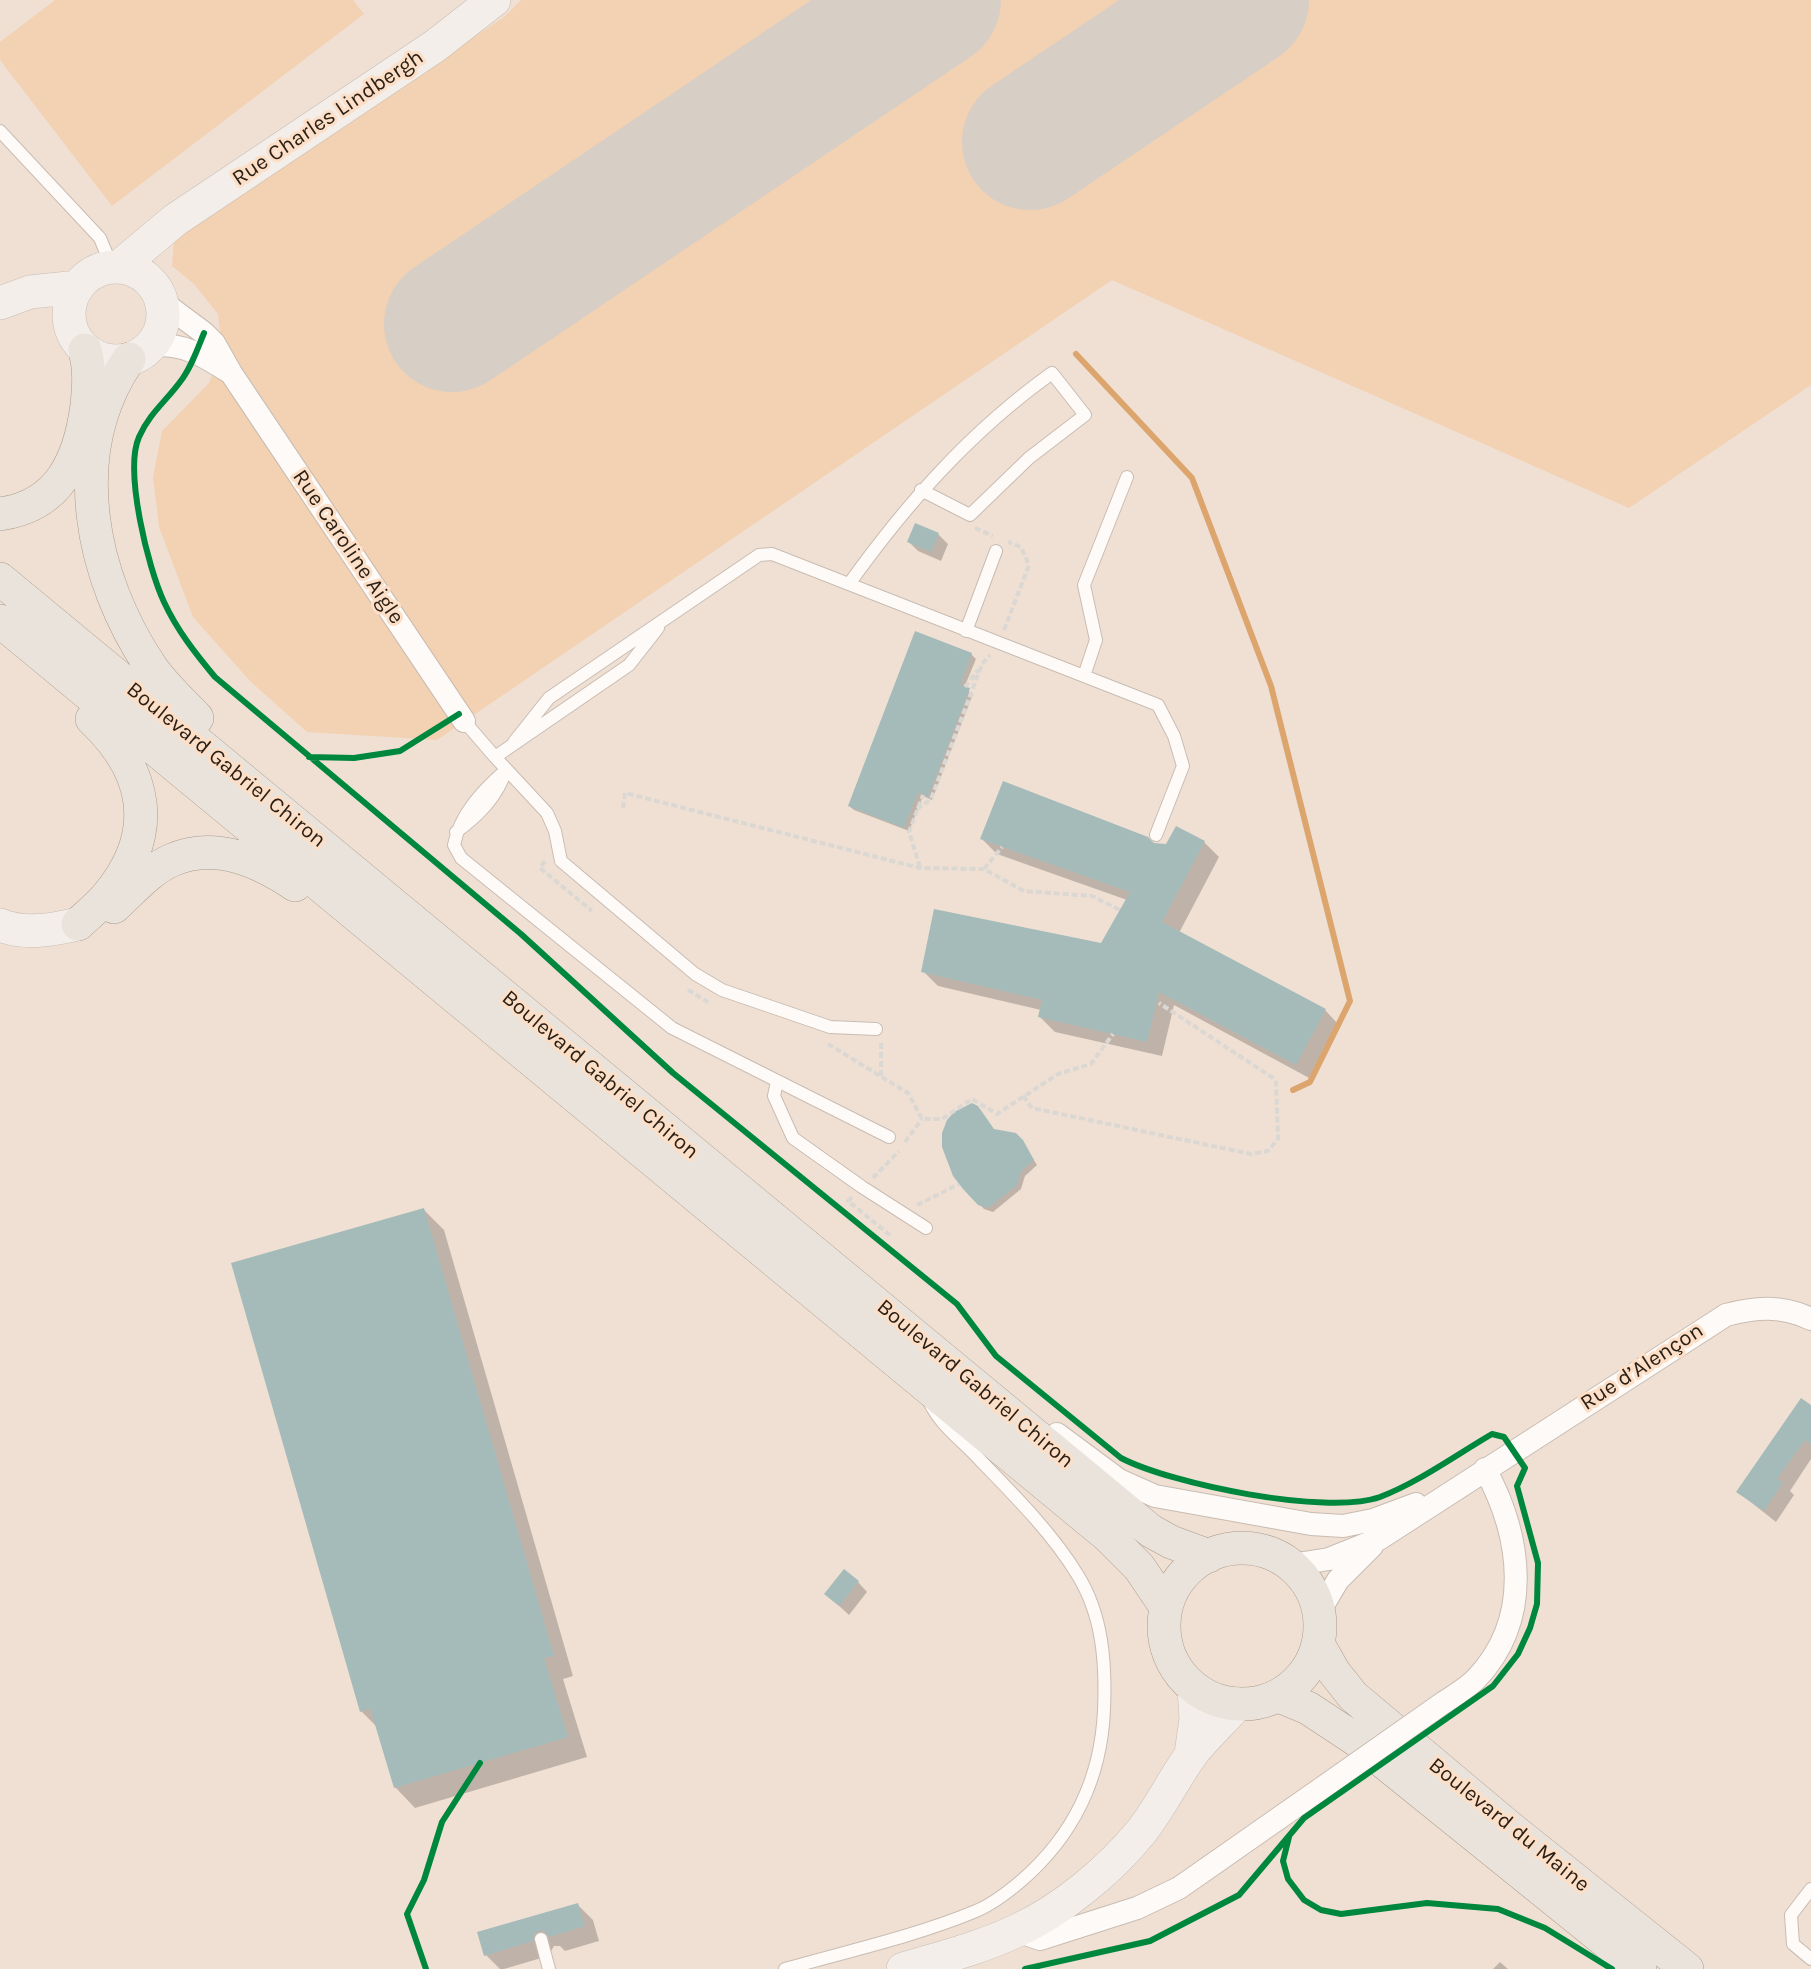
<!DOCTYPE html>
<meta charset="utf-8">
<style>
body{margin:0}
canvas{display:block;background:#efe0d3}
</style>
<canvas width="1811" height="1969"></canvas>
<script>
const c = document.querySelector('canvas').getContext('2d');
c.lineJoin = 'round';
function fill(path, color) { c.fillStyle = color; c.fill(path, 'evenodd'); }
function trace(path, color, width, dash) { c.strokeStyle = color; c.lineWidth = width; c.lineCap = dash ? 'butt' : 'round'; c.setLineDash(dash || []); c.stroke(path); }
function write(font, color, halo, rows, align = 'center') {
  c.font = font + ' Karla,sans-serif'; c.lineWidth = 6; c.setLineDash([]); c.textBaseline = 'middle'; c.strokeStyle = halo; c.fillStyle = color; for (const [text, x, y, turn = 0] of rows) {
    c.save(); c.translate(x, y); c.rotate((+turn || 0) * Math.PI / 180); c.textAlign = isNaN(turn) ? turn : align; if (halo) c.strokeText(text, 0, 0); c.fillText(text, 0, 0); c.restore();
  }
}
fill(new Path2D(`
 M55,0H353L364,14L112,206L0,60V42Z
 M521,0H1811V385L1629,508L1112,280L437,740L307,732L250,681L193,617L159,527L153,477L162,431L209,383L222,349L218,314L194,284L172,266L174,240L504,17Z`), '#f3d1b3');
fill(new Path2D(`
 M938,534L948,544L941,561L918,551L908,541Z
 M971,654L976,659L964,688L973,694L932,800L923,796L909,831L854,810L849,806Z
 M982,839L1167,845L1204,842L1219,857L1179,933L1325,1010L1340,1026L1311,1079L1174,1005L1162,1056L1055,1032L1040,1017L1041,1010L938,986L923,971L1102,945L1127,900L997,854Z
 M994,1131L1022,1141L1037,1165L1025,1176L1021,1189L993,1212L984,1209L960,1184Z
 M424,1210L444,1230L573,1676L563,1679L587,1757L415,1808L395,1787L377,1727L361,1711Z
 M1811,1407V1459L1790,1491L1794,1495L1776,1522L1738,1492Z
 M858,1582L867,1592L849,1615L826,1594Z
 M578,1905L593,1920L599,1941L565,1951L560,1946H554L548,1956L504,1969H500L486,1955Z
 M1500,1962L1508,1969H1493Z`), '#0003');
trace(new Path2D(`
 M1076,354L1192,478L1271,686L1350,1001L1310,1082L1293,1090`), '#dda56e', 6);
trace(new Path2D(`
 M1030,142L1241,0
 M452,324L933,0`), '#d7cec5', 136);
fill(new Path2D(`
 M915,523L939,533L931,552L907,542Z
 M915,631L972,653L960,685L970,688L928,797L918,792L904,828L848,806Z
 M1003,781L1148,837L1154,843L1166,844L1176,826L1205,841L1162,922L1326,1009L1296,1065L1159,992L1147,1042L1038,1017L1042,1000L921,972L934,909L1101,943L1130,892L980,839Z
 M972,1103L978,1106L994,1129L1016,1133L1023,1140L1034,1160L1021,1171L1017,1185L988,1208L978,1205L963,1189L953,1176L942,1147V1133L947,1120L954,1112Z
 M424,1208L554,1656L544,1658L568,1737L394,1788L370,1708L360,1712L231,1263Z
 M1801,1398L1811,1405V1444L1805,1440L1777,1479L1783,1482L1764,1511L1736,1492Z
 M844,1569L859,1581L839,1606L824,1594Z
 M578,1903L585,1926L549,1937L544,1931H538L533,1936V1941L484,1956L477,1932Z`), '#a4bbba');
const lane = new Path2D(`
 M0,131L100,238L112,267
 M849,584C907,503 971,431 1052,373L1085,415L1029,458L970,515L921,490
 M966,631L996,551
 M1084,676L1096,640L1084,585L1127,477
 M464,721L495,757L629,665L658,628
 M514,742L549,698L759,555L772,554L1158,705L1174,736L1183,766L1156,835
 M495,757L547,813L555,831L561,861L695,974L722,990L830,1027L876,1029
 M456,832C479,815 497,797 506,770C483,790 460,814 454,845L461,858L672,1028L889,1137
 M777,1081L774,1096L793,1138L862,1187L926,1228
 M1811,1889L1791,1915L1793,1944L1811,1959
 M541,1939L549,1969
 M785,1969C848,1951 916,1936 976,1911C993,1904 1008,1892 1021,1881C1073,1836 1101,1779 1104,1710C1106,1664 1103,1615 1077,1574C1052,1533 1014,1495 980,1460C961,1439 939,1425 928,1399`);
const street = new Path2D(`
 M150,346C183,342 204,356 231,373L214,343L204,333L161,301
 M231,373L464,721
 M1057,1434L1119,1480L1155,1496L1311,1524L1343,1526L1373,1520L1416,1504
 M1291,1565L1329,1559L1379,1539L1726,1315C1756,1307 1782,1305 1811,1319
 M1319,1612L1338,1580L1372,1546
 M1443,1703C1454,1696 1467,1688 1476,1679C1533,1619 1522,1537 1485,1469
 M1017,1931L1040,1939L1137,1908L1179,1888L1342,1774`);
const secondary = new Path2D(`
 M119,267L175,220L435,46L494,0
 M69 314a47 47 0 1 1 94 0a47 47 0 1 1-94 0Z
 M0,303L30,292L78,287
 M0,925C25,935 52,930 78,924
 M1191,1754L1196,1719L1194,1688
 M903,1969C941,1958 980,1948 1016,1931C1062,1910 1109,1871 1141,1832C1160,1808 1173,1780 1191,1755C1204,1737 1223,1721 1237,1704`);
const primary = new Path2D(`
 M129,359C64,453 91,578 151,667C164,686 181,701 197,718
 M0,514C60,506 80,459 87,405C89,385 90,369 85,350
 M0,579L1151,1531L1171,1542L1209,1556
 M0,621L1109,1537L1139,1567L1166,1607
 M114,907C132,891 149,870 172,860C215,841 259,861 295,885
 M78,924C88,915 99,906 108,895C159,833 148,772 92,719
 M1164 1626a78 78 0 1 1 156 0a78 78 0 1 1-156 0Z
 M1318,1644L1334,1672L1353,1696L1509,1827L1687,1969
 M1279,1696L1308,1708L1355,1739L1640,1969`);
trace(lane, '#c9bcb2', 14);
trace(street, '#c9bcb2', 24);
trace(secondary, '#c9bcb2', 34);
trace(primary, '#ac9c8c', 34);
trace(new Path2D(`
 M975,528L993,536
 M1004,630L1029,565L1021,547L1008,542
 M965,687L978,670
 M623,808L625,793L920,868L984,869L1024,891L1092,896L1120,910
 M917,809L931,799L982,664L990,655
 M545,861L540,868L592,911
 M920,867L909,832L923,795
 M984,869L1002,847
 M688,990L708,1002
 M828,1044L908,1093L922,1119H942L972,1099L997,1114L1058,1074L1091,1064L1113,1034
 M881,1076V1043
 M1023,1096L1032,1108L1251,1154L1268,1151L1278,1139L1276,1083L1273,1078L1159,1003
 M905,1142L922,1119
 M873,1178L899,1151
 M852,1197L848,1201L891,1236
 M917,1205L959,1184`), '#dbd7d3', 4, [6, 3]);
trace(lane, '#fdfaf8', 12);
trace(street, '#fdfaf8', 22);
trace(secondary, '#f3eee9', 33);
trace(primary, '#eae3db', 33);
const streetBridge = new Path2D(`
 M1342,1774L1443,1703`);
trace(streetBridge, '#c9bcb2', 24, []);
trace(streetBridge, '#fdfaf8', 22);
trace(new Path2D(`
 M204,333C197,350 191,368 180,382C166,401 149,414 139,437C124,471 148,568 164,602C177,630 195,653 215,677L521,934L673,1073L957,1304L996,1356L1121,1458C1171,1484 1326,1516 1380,1497C1419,1482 1456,1455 1492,1434L1504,1437L1525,1468L1517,1486L1538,1563L1537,1604L1530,1628L1518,1654L1493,1686L1304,1818L1239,1895L1150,1941L1025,1969
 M309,757L354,758L400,751L459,714
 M1289,1837L1283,1861L1288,1879L1304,1900L1321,1910L1341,1914L1427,1903L1498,1909L1545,1928L1612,1969
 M426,1969L407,1914L424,1880L442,1822L480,1763`), '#00873e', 6);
write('22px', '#291f16', '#fcdfc6', [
 ["Rue Charles Lindbergh",328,118,-34],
 ["Rue Caroline Aigle",348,547,56],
 ["Boulevard Gabriel Chiron",226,765,39],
 ["Boulevard Gabriel Chiron",600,1075,40],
 ["Rue d’Alençon",1642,1367,-33],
 ["Boulevard Gabriel Chiron",975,1384,40],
 ["Boulevard du Maine",1509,1825,39]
]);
</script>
